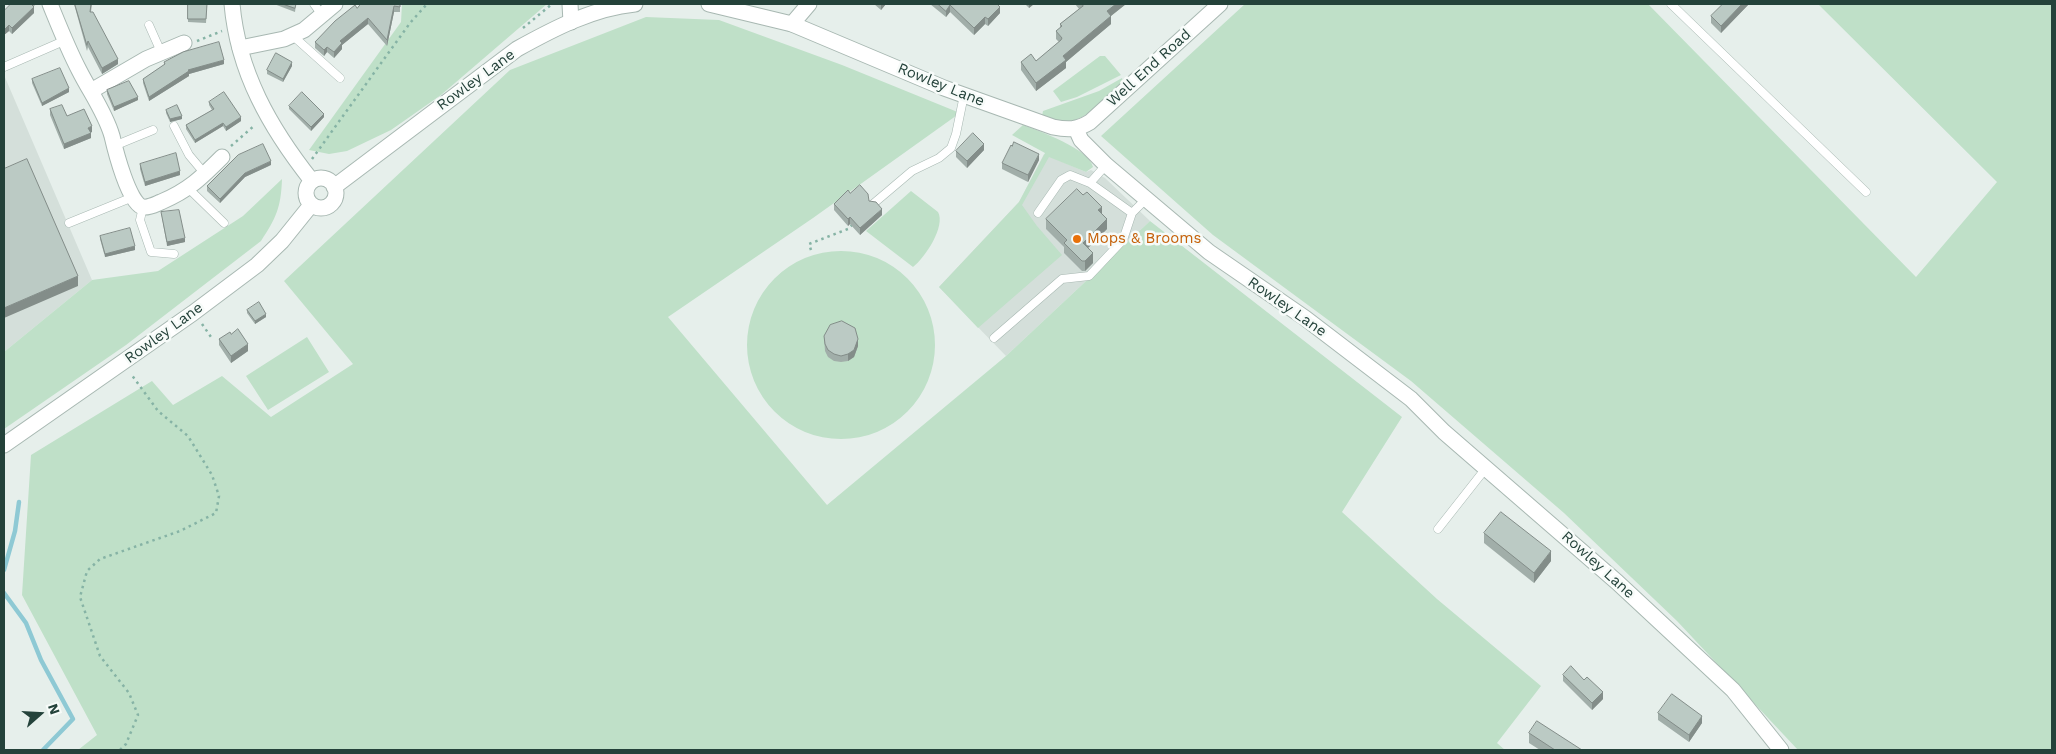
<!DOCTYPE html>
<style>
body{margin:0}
#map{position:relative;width:2056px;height:754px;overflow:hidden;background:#e6efeb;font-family:"Work Sans",sans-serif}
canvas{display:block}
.frame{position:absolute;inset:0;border:5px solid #24423a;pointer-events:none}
.north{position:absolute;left:15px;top:689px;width:50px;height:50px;-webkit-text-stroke:4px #f7fbf9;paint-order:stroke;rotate:71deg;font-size:14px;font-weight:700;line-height:20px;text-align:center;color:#24423a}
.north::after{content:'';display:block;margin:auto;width:18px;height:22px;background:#24423a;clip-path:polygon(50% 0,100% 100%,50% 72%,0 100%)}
</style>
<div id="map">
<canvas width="2056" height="754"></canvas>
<div class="frame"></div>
<div class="north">N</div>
</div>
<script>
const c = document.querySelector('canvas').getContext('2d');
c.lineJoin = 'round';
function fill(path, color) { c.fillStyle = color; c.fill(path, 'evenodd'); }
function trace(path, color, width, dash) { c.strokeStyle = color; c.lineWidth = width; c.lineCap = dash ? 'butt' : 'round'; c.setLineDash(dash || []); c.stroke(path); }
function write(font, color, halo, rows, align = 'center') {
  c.font = font + ' "Work Sans",sans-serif'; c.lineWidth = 5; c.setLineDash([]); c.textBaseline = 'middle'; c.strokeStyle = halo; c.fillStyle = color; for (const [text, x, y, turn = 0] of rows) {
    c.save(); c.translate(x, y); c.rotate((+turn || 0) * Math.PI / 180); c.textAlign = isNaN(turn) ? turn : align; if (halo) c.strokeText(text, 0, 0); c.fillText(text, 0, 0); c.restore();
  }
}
fill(new Path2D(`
 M4,75L92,280L4,352Z
 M1044,154L1086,172L1091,170L1105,178L1150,221L1006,356L939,287L1019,202Z`), '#d4dfda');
fill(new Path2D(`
 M402,4H547L441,95L391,130L347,151L329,154L309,150L401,22Z
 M1245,4H1648L1916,277L1997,182L1818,4H2052V750H1798L1677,621L1564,513L1411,381L1213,235L1101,136Z
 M646,17L719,20L842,65L960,113L813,218L668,317L827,505L1006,356L1150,221L1402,417L1342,512L1437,599L1541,686L1497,743L1505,750H78L97,735L22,595L31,455L152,381L173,405L222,376L271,417L353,364L284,281L510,70Z
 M1100,56H1105L1121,75L1077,97L1061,102L1053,91Z
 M1122,78L1123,82C1110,93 1086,121 1069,121C1060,122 1051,118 1042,116L1043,111L1099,91Z
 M1023,125C1039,131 1090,149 1093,167L1086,172L1049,157L1022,205L1037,226L1062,255L978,328L939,287L1019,202L1045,153L1012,135Z
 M282,179C281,208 276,218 261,241L126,345L4,429V352L92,280L158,271L243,216Z
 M911,191L938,212C946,226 925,258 913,267L866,231Z
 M747 345a94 94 0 1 1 188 0a94 94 0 1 1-188 0Z
 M307,337L329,372L268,410L246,376Z`), '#bfe0c8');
trace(new Path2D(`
 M4,570L15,531L19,502
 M4,593L26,623L41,660L73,719L43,750`), '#8ec9d4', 4.5);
const service = new Path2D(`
 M314,4L322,15
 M1671,4L1866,192
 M149,25L161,52
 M292,35L340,78
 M4,67L66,40
 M174,126L189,155L205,174
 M114,146L153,130
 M1106,165L1090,183L1132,213L1145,200
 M188,188L224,223
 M873,204L912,171L939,158L951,148L956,134L964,95
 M143,207L140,220L151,252L174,254
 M1038,213L1061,180L1070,175L1090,183
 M69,223L133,197
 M994,338L1062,279L1089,276L1123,240L1132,213
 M1438,529L1486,468`);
const minor = new Path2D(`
 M50,4C59,26 68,49 79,70C90,92 105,112 112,136C115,149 129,205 143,207C149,208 156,204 161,202C189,190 201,178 222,157
 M570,4L571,22
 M792,24L809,4
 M240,48L284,39L304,30L335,4
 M91,91L146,59L184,43`);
const tertiary = new Path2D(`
 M232,4C238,72 270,128 312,181
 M709,4L792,24L944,88L1053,127C1068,130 1077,130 1090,122L1220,4
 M1076,129L1081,140L1106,165L1209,252L1305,318L1411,399L1444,432L1617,582L1733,690L1781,750
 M306 193a15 15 0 1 1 30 0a15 15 0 1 1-30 0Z
 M334,187L517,49C553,29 593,8 635,4
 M4,445L193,313L257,265L282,241L311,205`);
trace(service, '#a8b8b2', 9);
trace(minor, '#a8b8b2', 17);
trace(tertiary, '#a8b8b2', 17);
trace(new Path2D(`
 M523,28L552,4
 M197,41L222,31
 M231,146L255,125
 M312,159L410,23L427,4
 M811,250L809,244L848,229L853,224
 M202,324L211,337
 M120,750L126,744L138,715L129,693L100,656L80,597L87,571L100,559L180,531L216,513L219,496L212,475L188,436L158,411L131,374`), '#86b3a5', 2.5, [2.5, 4]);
trace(service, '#fff', 8);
trace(minor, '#fff', 15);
trace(tertiary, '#fff', 15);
fill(new Path2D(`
 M11,4H36L33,7L34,13L12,34L9,31L4,35Z
 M74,4H92L91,12L118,64L102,74L88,47L87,51Z
 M188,4H207L206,23L188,22Z
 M274,4H296L295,12Z
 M400,4V12H394L387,46L368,24L342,45V49L334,58L327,52L324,56L315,48V42L357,8Z
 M874,4H886L881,10Z
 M930,4H997L1000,13L988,26L985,24L974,35L950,12L946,17Z
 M1025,4H1034L1029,8Z
 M1075,4H1126L1111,16V24L1066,62V68L1036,91L1021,70V62L1036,61L1059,42L1056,39V31L1060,28V24L1079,9Z
 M1723,4H1749L1721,33L1711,23V16Z
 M164,62L224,64L189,74V76L149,101L143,83V79L164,65Z
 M292,66L283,82L267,74V70Z
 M32,79L69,92L42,106L32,83Z
 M107,90L138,100L114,111L107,94Z
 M209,102L241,121L226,131L223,126L195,143L186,129V125L212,110L209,105Z
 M289,106L324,117L311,131L289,109Z
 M50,109L67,116L92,132H91V138L64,149L50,115Z
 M166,110L182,119L170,122L166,113Z
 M984,150L967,168L956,157V151Z
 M1039,160L1028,182L1002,169V163Z
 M140,164L180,175L145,186L140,169Z
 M271,165L245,177L220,203L207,191V186Z
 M850,193L882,215L860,235L850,224L848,226L834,210V204Z
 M161,212L185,242L167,246Z
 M1102,214L1107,229L1088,248L1093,263L1085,271H1082L1064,253V247L1046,229V219Z
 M100,236L135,250L105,257L100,239Z
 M247,310L266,317L255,324L247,313Z
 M231,334L248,351L231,363L219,345V339Z
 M824,336L858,346L854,357L848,361L841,362L834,361L828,357L825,351Z
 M1484,533L1551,561L1534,583L1484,543Z
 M1563,675L1603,699L1592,710L1563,681Z
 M1658,713L1702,723L1689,742L1658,720Z
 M1529,733L1582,750H1540L1529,743Z`), '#a1aea9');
fill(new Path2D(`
 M881,4H886L881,10Z
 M1029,4H1034L1029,8Z
 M1116,4H1126L1107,19V11Z
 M1742,4H1749L1721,33V26Z
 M950,5V12L946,17V11Z
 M394,6V12L387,46V40Z
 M34,7V13L12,34V28Z
 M1000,7V13L988,26V19Z
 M1111,16V24L1066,62V68L1036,91V83L1063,56Z
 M985,17V24L974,35V28Z
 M368,18V24L342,45V49L334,58V52L340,41Z
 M9,25V31L4,35V30Z
 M327,47V52L324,56V50Z
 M118,59V64L102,74V68Z
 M224,60V64L189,74V76L149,101V97L188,70Z
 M292,62V66L283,82V79Z
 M69,88V92L42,106V103Z
 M138,97V100L114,111V107Z
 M324,114V117L311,131V127Z
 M182,116V119L170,122V119Z
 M241,117V121L226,131V127Z
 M223,123V126L195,143V140Z
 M92,126V132L88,133V128Z
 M91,133V138L64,149V144Z
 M984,144V150L967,168V161Z
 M1039,154V160L1028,182V175Z
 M271,161V165L245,177L220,203V199L245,173Z
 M180,171V175L145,186V182Z
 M1102,207V217L1098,210Z
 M882,209V215L860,235V228Z
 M850,217V224L848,226V219Z
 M1107,219V229L1083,253V243Z
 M185,238V242L167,246V242Z
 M135,246V250L105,257V254Z
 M1093,253V263L1085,271V261Z
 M78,276V286L4,318V308Z
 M266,314V317L255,324V321Z
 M858,339V346L854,357L848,361V354Z
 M248,344V351L231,363V356Z
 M1551,551V561L1534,583V573Z
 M1603,692V699L1592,710V703Z
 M5,699V709L4,710V700Z
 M1702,716V723L1689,742V735Z`), '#838d89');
const building = new Path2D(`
 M11,4H31L34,7L12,28L9,25L4,30V11Z
 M75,4H91L90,12H93L118,59L102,68L88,41L87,45Z
 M188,4H207L206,19H188Z
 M283,4H296L295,8Z
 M361,4H400V7L394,6L387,40L368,18L340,41L342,43L334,52L327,47L324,50L315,42L335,21L355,5L357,8Z
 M938,4H997L1000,7L988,19L985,17L974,28L950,5L946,11Z
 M1081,4H1116L1107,11L1111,16L1063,56L1066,60L1036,83L1021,62L1031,54L1036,61L1061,40L1062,38L1056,31L1062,26L1060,24L1083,6Z
 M1723,4H1742L1721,26L1711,16Z
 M219,42L224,60L188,70L189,71L149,97L143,79L165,64L164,62L183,52Z
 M276,53L292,62L283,79L267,70Z
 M60,68L69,88L42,103L32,79Z
 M129,81L138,97L114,107L107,90Z
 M224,92L241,117L226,127L223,123L195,140L186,125L214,109L209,102Z
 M302,92L324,114L311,127L289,106Z
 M62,105L67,116L84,109L92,126L88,128L91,133L64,144L50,109Z
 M177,105L182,116L170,119L166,110Z
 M973,133L984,144L967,161L956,151Z
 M1014,142L1039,154L1028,175L1002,163L1011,145L1012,146Z
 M263,144L271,161L245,173L220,199L207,186L238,155Z
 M176,153L180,171L145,182L140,164Z
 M27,159L78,276L4,308V169Z
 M860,185L868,194L869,201L876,202L882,209L860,228L850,217L848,219L834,204L848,190L850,193Z
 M1077,189L1083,195L1087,192L1102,207L1098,210L1107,219L1083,243L1093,253L1085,261H1082L1064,243L1067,240L1046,219Z
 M179,210L185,238L167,242L161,212Z
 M130,228L135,246L105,254L100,236Z
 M259,302L266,314L255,321L247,310Z
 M842,321L855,328L858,339L854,350L848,354L841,356L834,354L828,350L825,344L824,336L830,325Z
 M238,329L248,344L231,356L219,339L230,332L231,334Z
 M1501,512L1551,551L1534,573L1484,533Z
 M1571,666L1584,680L1587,677L1603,692L1592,703L1563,675Z
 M1672,694L1702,716L1689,735L1658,713Z
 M1537,721L1582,750H1555L1529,733Z`);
fill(building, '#bbcac4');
trace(building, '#838d89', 1);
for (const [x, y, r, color] of [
 [1077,239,5,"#e8710a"]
]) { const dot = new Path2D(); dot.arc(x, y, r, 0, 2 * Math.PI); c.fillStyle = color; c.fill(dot); trace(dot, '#f7fbf9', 2); }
write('15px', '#24423a', '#f7fbf9', [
 ["Well End Road",1149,68,-42],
 ["Rowley Lane",476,80,-36],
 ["Rowley Lane",941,85,22],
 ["Rowley Lane",1287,307,35],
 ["Rowley Lane",164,333,-36],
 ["Rowley Lane",1598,565,42]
]);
write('15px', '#c56008', '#f7fbf9', [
 ["Mops & Brooms",1087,239]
], 'left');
</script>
